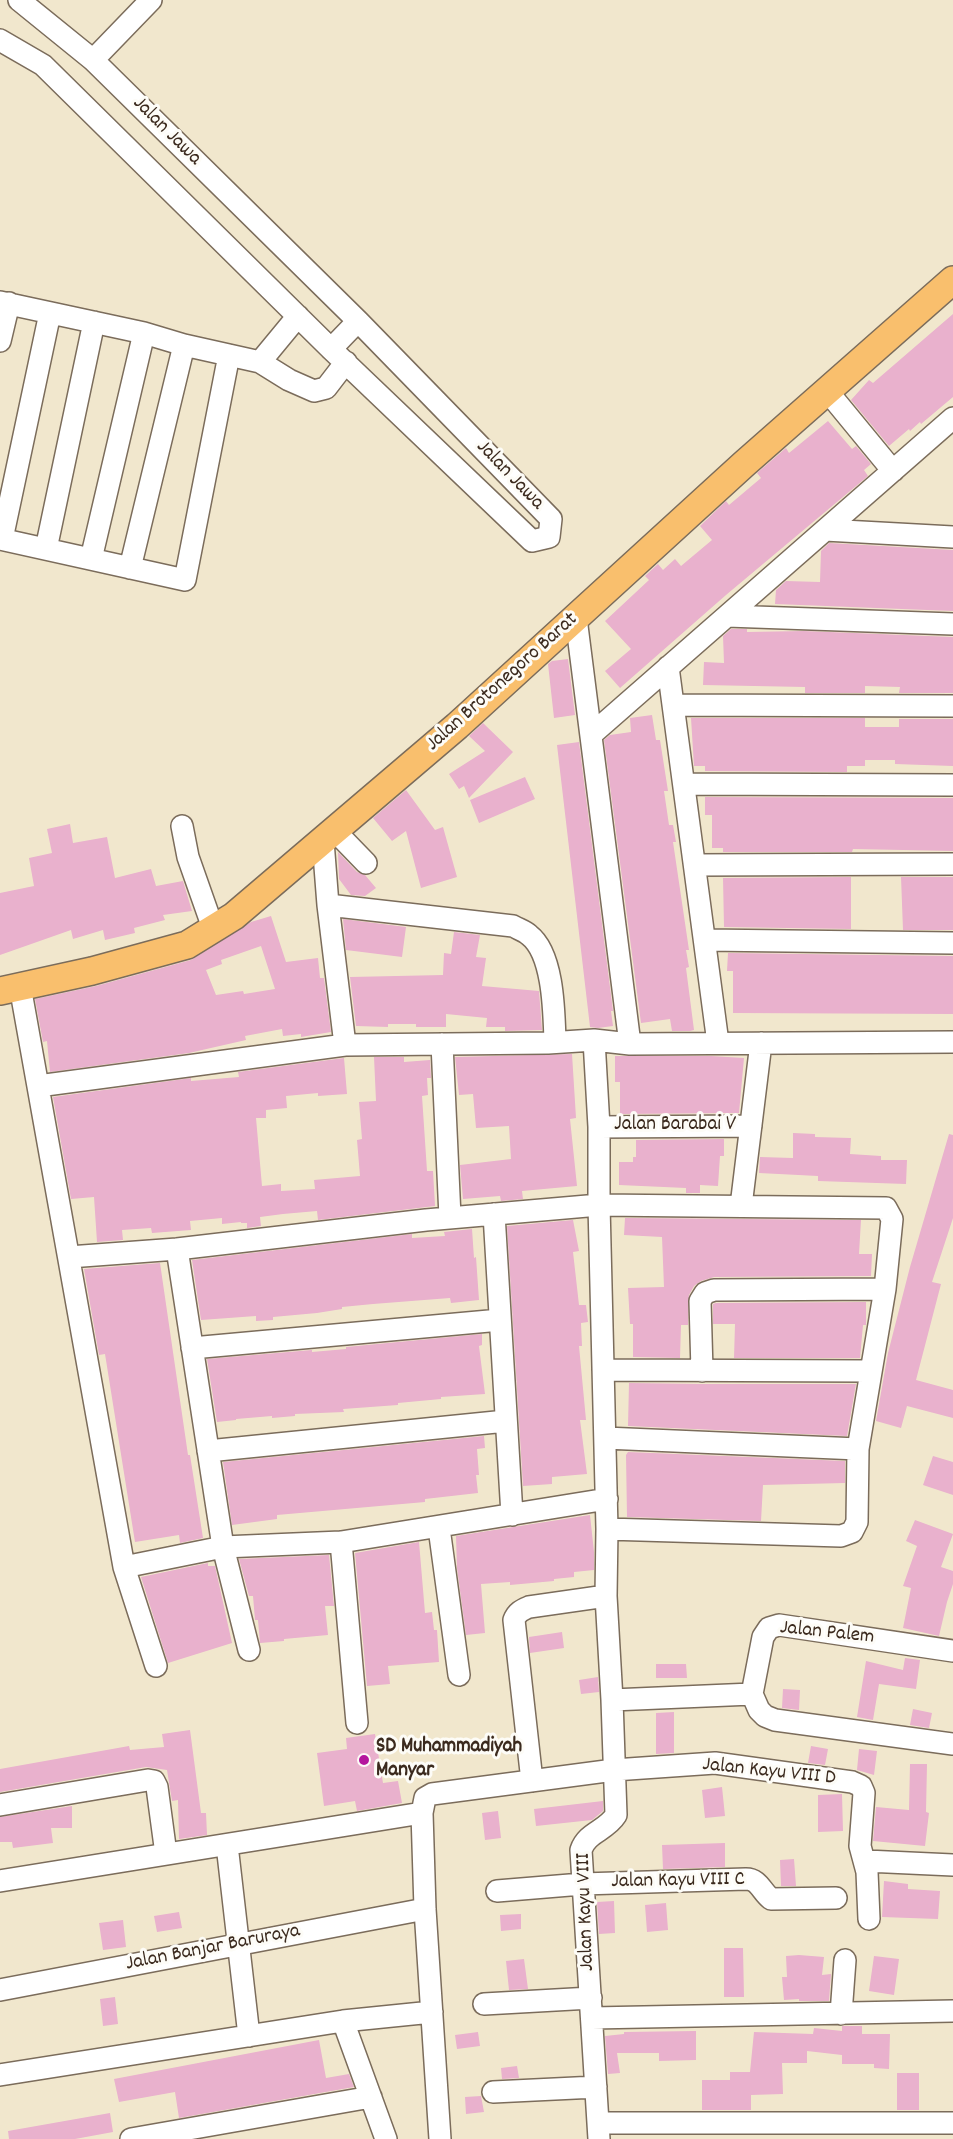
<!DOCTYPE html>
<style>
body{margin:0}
canvas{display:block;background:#f1e7cd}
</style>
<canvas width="953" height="2139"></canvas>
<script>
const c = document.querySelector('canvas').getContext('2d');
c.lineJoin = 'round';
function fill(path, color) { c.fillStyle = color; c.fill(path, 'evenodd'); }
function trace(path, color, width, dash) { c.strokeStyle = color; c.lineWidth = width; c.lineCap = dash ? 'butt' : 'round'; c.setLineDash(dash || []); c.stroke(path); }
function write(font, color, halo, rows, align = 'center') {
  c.font = font + ' Dekko,sans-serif'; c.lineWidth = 6; c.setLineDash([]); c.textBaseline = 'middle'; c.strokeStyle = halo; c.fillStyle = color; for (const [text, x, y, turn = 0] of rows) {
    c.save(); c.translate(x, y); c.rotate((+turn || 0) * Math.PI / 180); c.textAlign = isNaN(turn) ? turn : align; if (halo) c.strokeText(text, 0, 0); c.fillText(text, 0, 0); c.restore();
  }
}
fill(new Path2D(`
 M953,314V397L921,424L920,422L910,431L909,429L889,446L851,400L869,380L873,383Z
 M828,421L852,449L856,446L871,464L864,470L868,476L726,595L620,688L605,671L631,649L605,621L649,580L645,576L658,564L663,570L675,559L681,566L712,540L700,526L726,501L729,505L761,478L757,473L786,448L789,453Z
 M829,543L953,550V611L775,604L776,590L786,581L820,582L821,551Z
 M731,629H747V632L804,631L953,637V693H899L900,687L865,686V693H805V687L703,685L704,662L724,663L723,636Z
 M568,659L575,715L554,718L548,664L552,661Z
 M652,715L656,740H660L668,791H664L669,825H673L676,842H673L689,950H686L689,967L686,968L694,1030L690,1031H672L670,1019L641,1023L604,740L610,735L631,732L630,718Z
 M691,718H865V727H899V719H953V766L895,764V760H865V766H847V772L705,771V766H694Z
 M483,723L513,752L469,798L464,786L459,789L449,774L485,751L469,736Z
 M579,742L613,1011H611L613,1026L598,1028L590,1027L557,745Z
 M525,777L535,799L479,823L470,800Z
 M406,790L435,830L443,827L457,877L421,888L406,831L392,841L373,818Z
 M705,797L953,798V851L853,849L852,852H723V848H712V815H705Z
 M70,824L73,843L107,837L115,878L151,869L156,886L183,881L192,911L163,915L165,920L134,928L135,933L105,940L103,930L73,939L71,930L0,955V893L34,886L29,858L52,853L47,829Z
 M338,852L357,872L365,875L376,888L365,896L351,895L339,879Z
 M851,877V929L724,927L723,878Z
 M901,877H953V930H903Z
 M271,916L286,962L318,958L320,978H324L331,1032L301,1037V1034L283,1036L282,1029L245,1036L246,1040L189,1053L50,1072L47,1041L43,1042L35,999L96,986L191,960L251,922ZM261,946L275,989L244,994L243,991L216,995L206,970L222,964L221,960Z
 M343,919L406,927L402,957L346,950Z
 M454,932L480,935L476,957L486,958L482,986L539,991L542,1030L505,1031V1027H486L487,1018L446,1014V1027H416V1024H388V1027L356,1026L350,977L443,975L444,953L451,954Z
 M728,953L953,956V1014L733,1013V971H727Z
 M572,1054L576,1118L570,1119L577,1186L522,1191L523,1199L501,1201L500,1196L463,1199L460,1165L511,1159L509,1126L476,1128L473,1094L459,1095L455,1057Z
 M615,1056H711L744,1058L739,1113L620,1114V1082H615Z
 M374,1057H404V1062L430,1060L431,1078H427L428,1095L422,1096L427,1171H433L435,1206L318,1220L317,1211L283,1214L260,1217L261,1226L247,1228V1223H241V1222L222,1224V1218L190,1221L191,1230L152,1233L151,1228L122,1230L123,1240L97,1242L94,1197L71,1199L53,1097L191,1078V1081L239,1077L238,1072L344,1058L347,1094L318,1096V1093L286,1096L287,1108L266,1110V1118H256L262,1186L281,1184V1191L315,1189L314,1180L360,1176L357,1140L362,1139L359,1102L376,1101Z
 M793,1133L815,1134V1137L851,1138L850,1154L881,1156V1160H907L906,1184L818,1181V1176L759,1173L760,1157L793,1158Z
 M949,1134L953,1135V1218L932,1282L941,1284L916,1380L953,1390V1418L907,1406L901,1428L876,1421L888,1353L910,1267Z
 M724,1139V1156H720L718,1186L700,1185V1193H686V1188L619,1185V1162H633V1157H636V1140Z
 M625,1218L861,1220L859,1254H872L871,1276L714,1277L701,1281L694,1286L689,1295L688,1325H681L680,1358L633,1357V1324H630L628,1288L664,1287L662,1237L624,1235Z
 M573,1220L579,1251L573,1252L579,1305H586L588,1322L581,1323L582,1346H579L586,1420H580L587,1474L552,1477V1484L523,1486L507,1226Z
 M472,1229L474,1258L476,1257L479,1300L451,1303L450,1298L373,1304L342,1307V1309L317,1313L273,1317V1320L256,1321V1316L201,1320L192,1260L412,1234V1238L445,1236L444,1232Z
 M160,1263L188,1455H190L203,1538L180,1543L179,1535L135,1542L105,1354L99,1355L84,1269Z
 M866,1302V1325H863L860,1358H734L735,1324H713V1304L716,1303Z
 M482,1334V1345L479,1346L485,1394L441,1397V1399L398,1403V1405L343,1409L344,1412L295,1414V1416L272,1418V1416L236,1419V1420L217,1422L207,1359L312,1350V1352L346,1349V1347Z
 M629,1383L702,1384H856L847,1436L628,1426Z
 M484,1436L485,1448L477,1449L479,1475H476L478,1493L425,1499V1502L277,1515V1519L232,1525L223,1462Z
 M628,1452L845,1461V1483L763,1485L761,1521L627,1517L626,1455Z
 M933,1456L953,1462V1495L923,1485Z
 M590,1515L594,1552V1570L574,1572V1577L554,1579V1581L510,1585V1582L481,1584L485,1633L466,1635L457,1568L456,1536Z
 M915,1520L953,1534L941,1567L953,1571V1584L947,1602L939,1636L903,1628L911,1588L903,1586L917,1546L906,1541Z
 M419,1542L425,1613L432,1612L434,1630H437L439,1662L388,1666L390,1684L367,1686L355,1553Z
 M329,1555L334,1606H325L328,1635L284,1639V1641L260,1643L258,1620H255L253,1596H249L239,1559Z
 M208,1563V1566H215L232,1643L168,1663L141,1577Z
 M562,1632L564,1648L530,1653L529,1637Z
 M905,1658L920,1660L916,1689L879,1684L873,1720L857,1717L866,1661L903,1670Z
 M656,1664H686L687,1678H656Z
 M598,1677L599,1692L581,1694L579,1680Z
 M783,1689L800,1690L799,1710L782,1708Z
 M913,1709L932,1713L929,1728L910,1725Z
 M674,1712V1753L656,1754V1713Z
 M190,1730L201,1813H206L207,1835L179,1839L178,1800L172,1801L167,1770L146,1767L0,1792V1769L129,1746L130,1750L164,1747L162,1734Z
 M375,1734L383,1783L398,1781L402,1803L357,1811L355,1801L324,1806L317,1753L347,1749L346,1738Z
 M811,1746L828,1749L825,1765L808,1763Z
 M859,1749L877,1751L874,1775L857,1770Z
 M910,1764H927L926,1812L929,1813L925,1846L873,1841L876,1807L909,1810Z
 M722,1787L725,1816L705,1818L702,1790Z
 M842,1794L843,1831L818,1832V1795Z
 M603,1801V1811L592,1820L536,1826L534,1809Z
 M72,1806V1828H51L53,1843L13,1848L12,1842H0V1817Z
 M498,1811L501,1838L485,1840L482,1813Z
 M725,1843V1867L663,1869L662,1845Z
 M794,1859L796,1886H781L780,1860Z
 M884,1881L908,1884V1889L940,1891L938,1919L882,1917Z
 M614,1901L615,1933L599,1934L597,1902Z
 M666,1903L668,1930L647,1932L645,1905Z
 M179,1912L182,1928L157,1932L154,1916Z
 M521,1914V1929L501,1931L500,1915Z
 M123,1920L126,1947L103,1950L99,1923Z
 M724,1948H743L744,1997H724Z
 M799,1955L824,1957L822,1975L831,1974L829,2001H799V1999L784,2000L782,1977H787L786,1956Z
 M874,1956L899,1959L894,1995L869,1991Z
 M524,1959L528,1989L509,1990L506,1961Z
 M115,1997L118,2024L103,2026L100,1999Z
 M842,2026H862V2034H890L889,2069L874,2068V2064H842V2055L807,2051V2063H782L783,2094L751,2095V2110H702V2080H730V2072H750L754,2032L813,2034L814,2028L842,2031Z
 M696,2031V2060L659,2061V2053H617L620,2073L608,2074L605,2036L624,2034V2032Z
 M478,2032L480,2046L457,2049L455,2035Z
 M319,2040L326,2078L349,2074L354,2087L179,2118L175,2092L119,2102L114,2079Z
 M517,2066L519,2078L502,2079L501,2068Z
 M897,2073H919V2110H897Z
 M481,2096L484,2112L466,2114L465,2097Z
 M110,2113L113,2132L75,2139H9L8,2131Z`), '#e9b1cd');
const minor = new Path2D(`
 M0,40L43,65L331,349L532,541L549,537L551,519L358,321L93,60L19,0
 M93,60L151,0
 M0,302L144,333L184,345L260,362L289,380L314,391L326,388L346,362
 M0,341L9,303
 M331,349L358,321
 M260,362L298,316
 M828,392L893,471
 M825,530L953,537
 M0,539L185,580L229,355
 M2,539L50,313
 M46,549L94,322
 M91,559L144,333
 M130,568L184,345
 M727,616L953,624
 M576,618L630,1044
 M668,667L718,1043
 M673,705L953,706
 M592,734L953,418
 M684,784L953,785
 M182,826L188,857L213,928
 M335,831L366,863
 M323,841L328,905L345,1045
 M695,865L953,864
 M328,905L513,926C518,929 525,931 529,935C554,954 554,1014 555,1042
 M705,940L953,943
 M20,986L124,1567L156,1666
 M594,1040L599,1127V1205L607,1529L606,1596L612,1700L616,1815C606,1831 587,1832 581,1850L599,2139
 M442,1044L450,1217
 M38,1086L345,1045L548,1043L594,1040L630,1044L953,1042
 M599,1127L751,1126
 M741,1206L761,1043
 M494,1214L512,1515
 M177,1249L223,1547L249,1650
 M69,1257L177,1249L426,1220L599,1205L886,1208L892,1219L885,1289L858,1449L857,1522L852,1532L841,1536L607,1529
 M192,1348L500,1320
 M603,1370L871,1371
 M702,1371L700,1301L705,1293L714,1290L885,1289
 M605,1438L858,1449
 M208,1451L506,1421
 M439,1528L459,1675
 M341,1542L357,1723
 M124,1567L223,1547L341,1542L607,1499
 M953,1651L779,1625L769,1628L763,1637L752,1694L759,1710L765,1716L775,1720L953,1744
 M612,1700L752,1694
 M532,1781L514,1620C517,1612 522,1610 529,1607L606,1596
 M0,1805L148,1780L154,1781L157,1787L166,1854
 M227,1845L249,2036
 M866,1861L953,1865
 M0,1881L422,1813
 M497,1891L582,1884L746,1879C759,1879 761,1891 771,1899L836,1898
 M0,1990L425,1909
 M484,2004L591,1998
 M841,2014L845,1960
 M592,2018L953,2011
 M343,2021L386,2139
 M0,2075L343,2021L432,2012
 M493,2092L596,2087
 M598,2123H953
 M131,2139L371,2097
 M440,2139L425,1909L422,1813L425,1798L432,1794L614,1770L715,1763L852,1782L861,1786L864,1793L860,1846L867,1872L869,1919`);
const major = new Path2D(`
 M0,991L92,971L187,945L234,916L457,726L744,464L953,280`);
trace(minor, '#7b6c5b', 24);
trace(major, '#7b6c5b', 30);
trace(minor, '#fff', 21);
trace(major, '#f9bf6d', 27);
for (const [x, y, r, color] of [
 [364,1760,6,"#b5179e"]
]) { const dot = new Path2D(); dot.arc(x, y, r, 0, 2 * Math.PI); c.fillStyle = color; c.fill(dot); trace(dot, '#fdfcf7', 2); }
write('21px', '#3b2a1e', '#fdfcf7', [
 ["Jalan Jawa",166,132,45],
 ["Jalan Jawa",509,476,46],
 ["Jalan Brotonegoro Barat",503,683,-42],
 ["Jalan Barabai V",675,1126],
 ["Jalan Palem",827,1634,6],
 ["Jalan Kayu VIII D",769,1773,6],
 ["Jalan Kayu VIII C",678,1882,-1],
 ["Jalan Kayu VIII",587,1912,-92],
 ["Jalan Banjar Baruraya",213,1949,-11]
]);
write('bold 21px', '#3b2a1e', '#fdfcf7', [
 ["SD Muhammadiyah",376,1748],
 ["Manyar",376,1772]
], 'left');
</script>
